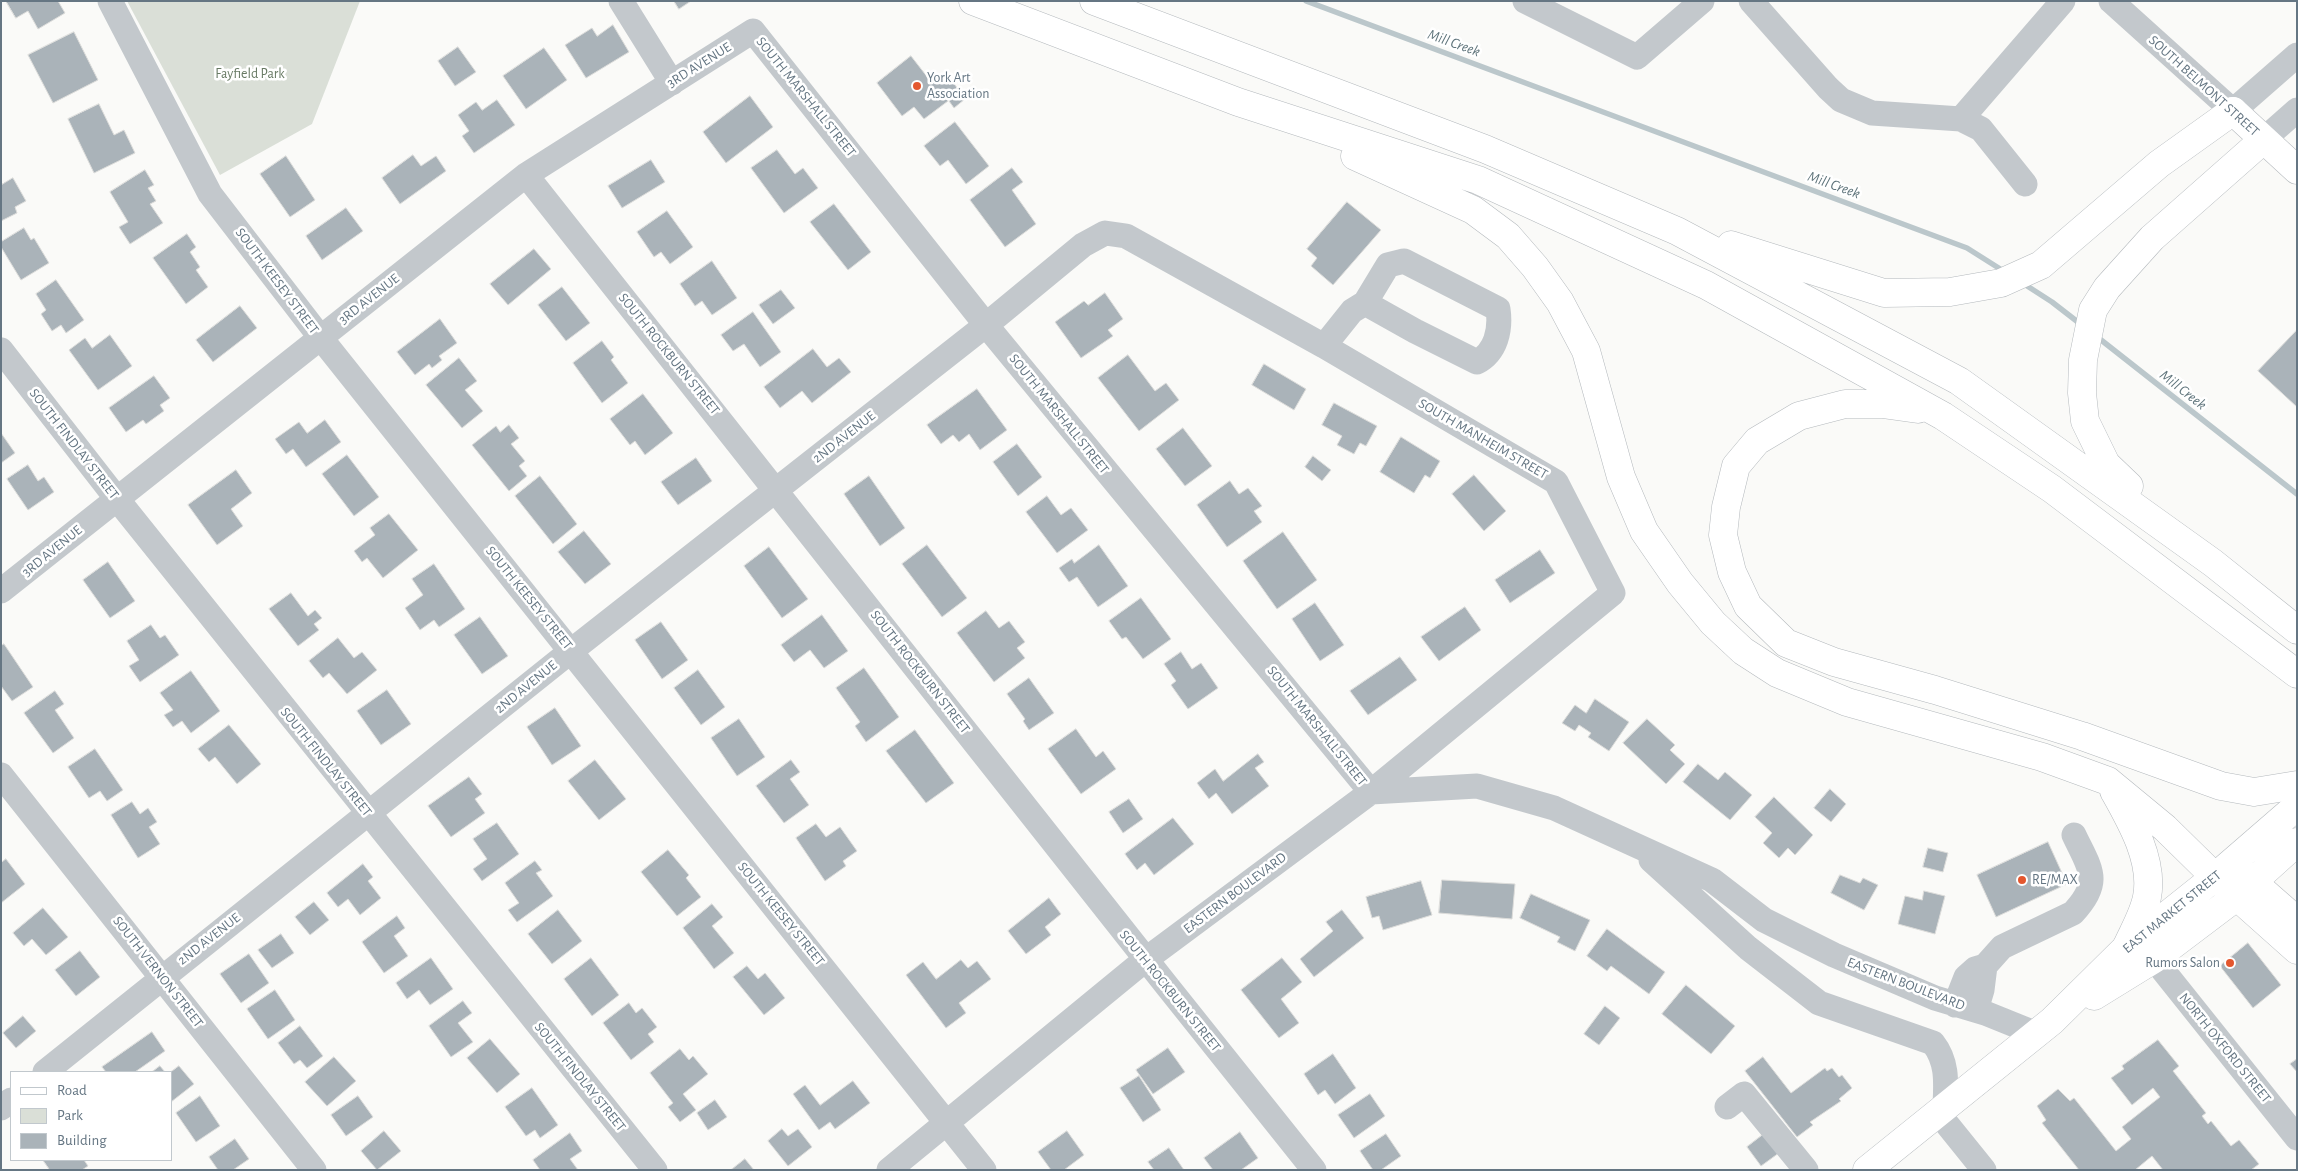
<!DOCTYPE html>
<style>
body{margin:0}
#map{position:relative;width:2298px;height:1171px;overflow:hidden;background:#fafaf8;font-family:"Alegreya Sans",sans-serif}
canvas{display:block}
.frame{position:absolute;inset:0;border:2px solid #657683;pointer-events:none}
.legend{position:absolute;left:10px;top:1071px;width:162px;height:90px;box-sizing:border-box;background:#fff;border:1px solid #c1c8cd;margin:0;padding:6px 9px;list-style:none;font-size:15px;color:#657683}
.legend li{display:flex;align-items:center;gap:10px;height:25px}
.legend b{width:25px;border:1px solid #c1c8cd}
</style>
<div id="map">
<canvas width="2298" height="1171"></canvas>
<div class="frame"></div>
<ul class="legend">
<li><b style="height:6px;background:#fff"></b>Road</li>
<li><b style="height:14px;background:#dadfd7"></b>Park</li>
<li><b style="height:14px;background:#aab3b9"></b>Building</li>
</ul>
</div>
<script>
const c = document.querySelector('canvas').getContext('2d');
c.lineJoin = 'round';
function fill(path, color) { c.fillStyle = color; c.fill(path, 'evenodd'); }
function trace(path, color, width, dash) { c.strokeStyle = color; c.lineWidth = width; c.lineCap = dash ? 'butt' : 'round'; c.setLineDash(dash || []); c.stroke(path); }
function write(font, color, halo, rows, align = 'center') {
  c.font = font + ' "Alegreya Sans",sans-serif'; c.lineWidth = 5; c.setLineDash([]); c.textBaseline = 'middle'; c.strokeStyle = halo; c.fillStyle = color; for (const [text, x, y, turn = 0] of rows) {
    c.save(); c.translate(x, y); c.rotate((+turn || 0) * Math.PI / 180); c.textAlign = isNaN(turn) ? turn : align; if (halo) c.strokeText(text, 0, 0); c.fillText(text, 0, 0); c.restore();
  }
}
fill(new Path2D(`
 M127,1H360L312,124L220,175Z`), '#dadfd7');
trace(new Path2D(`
 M1306,1L1967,248L2005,272
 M2021,282L2052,302L2083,326
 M2096,336L2297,494`), '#bbc7cb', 5.5);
const building = new Path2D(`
 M6,1H58L65,13L38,29L28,11L16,18Z
 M674,1H691L679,9Z
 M613,25L629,52L586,78L565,45L592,28L597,36Z
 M74,32L98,80L53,103L28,55Z
 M458,47L476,72L455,86L438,61Z
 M544,48L567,80L526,109L503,76Z
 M911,56L932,83L946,73L958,89L946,98L948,101L924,119L914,107L902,116L877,83Z
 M959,93L965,99L954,108L949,101Z
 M750,96L773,127L726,163L703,132Z
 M497,100L515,125L474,153L462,136L469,131L458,115L476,102L482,110Z
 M99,104L114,135L124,130L135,153L94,173L68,119Z
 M955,122L989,166L966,184L948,160L940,166L924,146Z
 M777,150L795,174L803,168L818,188L784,213L751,168Z
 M413,155L421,166L436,156L446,171L400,204L382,178Z
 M286,156L315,200L290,217L260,174Z
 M651,160L665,182L622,208L608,186Z
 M1012,168L1023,182L1012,190L1036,224L1005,247L970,200Z
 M145,170L154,185L148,188L156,201L150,204L163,223L130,244L119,227L128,222L110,192Z
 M13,178L26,201L15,207L17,213L1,221V182L2,184Z
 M1347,202L1381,230L1333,285L1311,266L1317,258L1307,249Z
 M834,204L871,252L848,270L810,222Z
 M346,208L363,231L322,260L306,236Z
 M667,211L693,247L670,264L661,252L654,257L637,232Z
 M24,228L31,240L34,238L49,263L21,280L1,247V242Z
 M187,234L196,247L190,252L200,267L196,270L208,287L186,304L153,258Z
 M534,249L551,269L508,305L490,284Z
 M712,261L737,298L712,315L702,301L695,306L680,284Z
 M56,280L84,320L66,333L61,325L52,331L41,314L46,310L36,294Z
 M562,287L590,323L566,341L538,305Z
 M781,290L795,308L773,324L759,305Z
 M1105,293L1123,319L1108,330L1113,336L1081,358L1055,322L1084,301L1088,305Z
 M240,306L257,328L213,362L196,340Z
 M753,312L781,352L760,367L744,344L733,351L721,335Z
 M440,319L457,343L439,356L442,360L432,368L429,364L415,375L397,352Z
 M2297,330V407L2258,371Z
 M110,335L132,366L98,390L69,350L85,338L92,348Z
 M602,341L614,357L611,360L628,383L602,403L573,363Z
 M813,349L827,367L839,358L851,372L812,403L802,391L780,408L764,387Z
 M1128,355L1155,391L1166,383L1179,400L1139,431L1098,378Z
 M459,358L477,381L465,390L483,411L462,428L426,385Z
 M1264,364L1306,389L1294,410L1252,385Z
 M154,376L170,398L160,405L164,411L146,424L143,420L126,432L109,408Z
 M977,389L1007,430L980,450L969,434L959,442L953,435L941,444L927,425Z
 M643,394L673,433L645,455L635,441L630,445L610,419Z
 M1334,403L1377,426L1366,446L1360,443L1354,454L1337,445L1342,436L1322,425Z
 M325,420L341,442L306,467L293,449L286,454L275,439L299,422L307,433Z
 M509,425L519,438L511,444L525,461L519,466L527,476L509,491L472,445L496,426L500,432Z
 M1183,428L1212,466L1185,486L1156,449Z
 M1,433L15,453L1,463Z
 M1401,437L1440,461L1430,478L1425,475L1414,493L1380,472Z
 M1017,444L1042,477L1018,496L993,462Z
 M347,455L379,497L354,516L322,474Z
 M1313,456L1331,470L1322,481L1305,467Z
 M696,458L712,481L678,505L661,482Z
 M28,465L38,481L44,477L54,492L28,510L7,479Z
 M236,470L252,493L231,509L243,526L217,545L188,505Z
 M1474,475L1506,511L1484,531L1452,494Z
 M540,476L577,524L553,544L515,496Z
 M869,476L905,528L880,546L844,494Z
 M1230,481L1239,494L1248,488L1262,506L1254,511L1262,522L1227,547L1197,505Z
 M1047,496L1061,515L1071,508L1088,530L1057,553L1026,512Z
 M389,514L418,550L383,578L367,558L362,562L354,551L375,535L370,528Z
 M584,531L611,564L585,584L558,552Z
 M1283,532L1317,580L1277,609L1243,561Z
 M927,545L967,598L942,617L902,564Z
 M1099,545L1128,586L1098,607L1077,577L1069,582L1059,568L1072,559L1074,563Z
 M769,547L808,599L782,618L744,566Z
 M1540,550L1555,573L1510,603L1495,580Z
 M108,562L135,601L110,618L83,580Z
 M434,564L465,609L439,627L434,620L420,630L405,608L423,595L412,579Z
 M291,593L308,616L315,610L322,618L314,624L319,630L298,646L269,609Z
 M1141,598L1171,639L1143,659L1126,637L1122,639L1109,621Z
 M1315,603L1344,645L1320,661L1292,619Z
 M1465,607L1481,630L1439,661L1421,637Z
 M986,611L999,628L1009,621L1025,642L1017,648L1025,658L994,682L957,633Z
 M822,615L848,651L824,668L810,650L794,662L781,645Z
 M480,617L508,656L482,674L454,635Z
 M661,622L688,660L662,679L635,640Z
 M151,625L160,638L165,635L179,655L140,682L129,666L139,660L127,641Z
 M338,638L354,658L362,652L377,670L347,694L329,673L323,678L309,661Z
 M4,644L33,687L12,701L1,686V646Z
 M1181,652L1192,669L1201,663L1218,688L1188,709L1171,685L1176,681L1164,664Z
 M1400,657L1417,680L1368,715L1350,691Z
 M864,668L899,717L866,742L855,726L860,722L836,688Z
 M698,670L725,707L701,725L674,688Z
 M191,671L220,711L191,733L182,721L173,727L164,715L173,710L160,693Z
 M1029,678L1054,713L1029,730L1023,721L1025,719L1007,694Z
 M387,690L411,724L381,745L357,711Z
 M55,691L64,704L55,710L74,738L53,753L24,713Z
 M1595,699L1629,722L1609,751L1588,737L1591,733L1579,725L1575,731L1562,723L1575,705L1586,713Z
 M555,708L581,746L552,765L527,727Z
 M739,719L765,757L737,776L711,738Z
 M1647,719L1675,745L1670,750L1685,764L1666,784L1623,743Z
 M229,725L261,764L237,784L215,757L209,762L198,749Z
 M1076,729L1096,757L1103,751L1116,769L1081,794L1048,749Z
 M915,730L954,783L926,803L886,751Z
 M95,749L123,790L107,801L100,791L89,798L68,767Z
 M1258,754L1264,762L1255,768L1269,786L1232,814L1216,793L1209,799L1197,783L1215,769L1223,781Z
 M595,760L626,799L599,820L568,781Z
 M791,760L800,772L790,779L809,805L784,823L756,786Z
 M1698,764L1718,780L1725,772L1752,795L1730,820L1683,782Z
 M469,777L482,794L475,799L485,813L451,837L428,806Z
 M1830,789L1846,804L1831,822L1814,808Z
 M1774,797L1813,835L1795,855L1788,848L1779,858L1763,843L1772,833L1755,817Z
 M1129,799L1143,819L1123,833L1109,812Z
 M132,802L140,814L148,808L157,822L149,827L160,844L138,858L111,815Z
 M1173,818L1194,844L1154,875L1145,863L1137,870L1125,854Z
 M497,823L519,854L482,881L473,869L487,859L473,839Z
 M816,824L826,837L840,827L857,851L843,861L846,866L825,881L796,838Z
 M2048,842L2067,884L1996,917L1977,875Z
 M1928,848L1948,853L1943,872L1923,867Z
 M668,850L689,875L686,878L701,897L677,916L641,872Z
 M6,859L25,884L1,903V863Z
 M535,861L542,870L536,873L553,896L517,922L508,910L519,903L505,883Z
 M363,864L373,877L368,881L381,898L360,915L348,899L338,907L327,893Z
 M1840,875L1860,883L1863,878L1878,885L1864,910L1831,893Z
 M1442,880L1515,884L1512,919L1439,913Z
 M1421,881L1432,915L1383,930L1379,916L1372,918L1366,897Z
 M1924,891L1945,896L1935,934L1898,924L1905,896L1922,900Z
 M1531,894L1590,920L1575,951L1557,942L1560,937L1520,918Z
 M1049,898L1061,914L1045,927L1051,935L1026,954L1008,931Z
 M314,902L329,920L310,935L295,917Z
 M712,904L723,917L712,926L734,953L714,969L683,928Z
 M43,908L68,937L46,955L32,939L24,946L13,933Z
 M558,910L582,941L552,964L528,934Z
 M1342,910L1364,938L1314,977L1300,959L1333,931L1326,922Z
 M397,916L405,928L394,936L408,956L384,973L362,942Z
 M1607,929L1665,972L1649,994L1611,966L1607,971L1587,956Z
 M281,934L294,953L272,968L258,950Z
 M2248,943L2281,985L2253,1008L2220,966Z
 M80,951L100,977L76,996L55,970Z
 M249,954L269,983L241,1003L220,974Z
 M431,958L453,989L430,1005L419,990L407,999L396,983Z
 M591,958L619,995L592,1016L564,979Z
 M1282,958L1302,982L1281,999L1299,1023L1279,1038L1241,990Z
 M961,960L968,968L977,961L991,979L959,1003L966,1013L946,1028L906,975L923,962L936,979Z
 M747,966L758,979L765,973L785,998L764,1015L733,977Z
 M1686,985L1735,1026L1711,1054L1662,1014Z
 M275,990L295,1020L268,1039L247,1009Z
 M463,1001L472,1013L458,1023L473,1042L451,1057L429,1026Z
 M629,1003L636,1013L642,1008L657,1027L648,1034L654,1042L631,1060L603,1023Z
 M1605,1006L1620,1018L1599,1045L1584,1034Z
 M23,1016L36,1031L16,1048L3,1033Z
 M300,1026L323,1056L307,1068L300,1060L294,1064L278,1043Z
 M152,1032L165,1051L135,1072H106L102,1067Z
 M490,1039L520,1074L497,1093L467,1058Z
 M2158,1040L2179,1066L2173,1071L2206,1113L2202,1116L2208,1124L2211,1121L2231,1146L2239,1140L2259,1164L2251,1170H2163L2152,1156L2135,1170H2079L2042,1123L2046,1120L2037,1106L2058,1089L2070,1101L2074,1098L2116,1151L2131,1139L2122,1127L2160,1097L2153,1088L2132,1105L2111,1078L2124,1069L2122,1066Z
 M1168,1048L1185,1072L1153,1094L1136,1070Z
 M680,1049L689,1060L693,1056L708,1074L683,1094L696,1110L680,1122L668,1107L673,1103L650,1073Z
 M1333,1054L1356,1088L1335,1104L1325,1090L1318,1095L1304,1074Z
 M334,1057L356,1081L327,1106L305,1082Z
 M1763,1057L1791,1093L1825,1068L1827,1071L1832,1068L1839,1077L1842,1075L1852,1088L1839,1099L1841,1101L1810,1122L1813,1125L1797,1137L1745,1071Z
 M2297,1059V1072L2290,1064Z
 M160,1066L165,1072H152Z
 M179,1066L194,1084L171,1102V1072Z
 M1139,1076L1161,1110L1143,1122L1120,1088Z
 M853,1081L870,1103L835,1129L830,1122L819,1130L793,1094L805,1085L820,1105Z
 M532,1088L558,1125L540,1138L535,1130L526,1136L505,1107Z
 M1370,1094L1385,1116L1354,1138L1338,1115Z
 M200,1096L220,1126L196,1142L176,1113Z
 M358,1096L373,1117L346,1136L331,1115Z
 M715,1100L727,1117L708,1130L697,1113Z
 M782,1129L788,1136L798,1129L812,1147L788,1166L768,1141Z
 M1769,1130L1783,1150L1761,1166L1747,1147Z
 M384,1131L401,1151L377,1170L361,1151Z
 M1067,1131L1084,1155L1064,1170H1051L1038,1152Z
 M1240,1132L1258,1158L1241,1170H1213L1204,1158Z
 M570,1133L582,1151L570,1159L578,1170H540L533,1160Z
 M1386,1134L1401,1156L1381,1170H1373L1360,1151Z
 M235,1139L249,1159L233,1170H218L209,1157Z
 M1169,1148L1184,1170H1154L1148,1162Z
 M745,1159L754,1170H731Z
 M43,1160H84L88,1166L82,1170H50Z`);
fill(building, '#aab3b9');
trace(building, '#dcdcda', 1);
const major = new Path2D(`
 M2233,111L2297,170
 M2240,871L2297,921
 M2224,885L2297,950
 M2094,996L2154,959L2236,897L2297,842
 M1867,1170L2052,1021L2126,948L2215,877L2297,806`);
const highway = new Path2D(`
 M973,1L1238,102L1478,180L1706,285L1943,416L2052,489L2297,674
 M1094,1L1485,149L1677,231L1959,381L2213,563L2297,630
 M1355,156L1473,210L1508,236L1535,267L1560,302L1586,351L1621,477L1644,531L1680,583L1713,623L1743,651L1777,673L1847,702L2042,757L2108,781L2165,828L2215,877
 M1731,245L1884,293L1950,292L2001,283L2041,265L2159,164L2233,111
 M1918,409L1882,404H1845L1799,416L1757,441L1736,466L1726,507L1723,535L1732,572L1748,606L1786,643L1834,662L1935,690L2082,736L2221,786L2254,792L2297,785
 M2129,486L2106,464L2085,421L2082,393L2083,360L2093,310L2107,288L2152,238L2263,140
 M2114,791C2131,821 2154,861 2147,897C2144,914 2133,932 2126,948`);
trace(major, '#b5babe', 29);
trace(highway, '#b4b9bd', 29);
trace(new Path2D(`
 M110,1L210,194L320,337L984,1170
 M621,1L672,83
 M1525,1L1637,57L1702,1
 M1751,1L1828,88L1841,100L1872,113L1961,119
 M2111,1L2233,111L2297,55
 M2263,140L2297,110
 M526,175C790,505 1049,840 1314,1170
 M2025,184L1981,129L1961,119L2063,1
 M1324,346L1352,311L1365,303L1388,265L1404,261L1498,309C1501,330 1496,352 1477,362L1415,331L1365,303
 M1,350L117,499L655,1170
 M1,591L526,175L753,31L986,325L1371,792
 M1,775L314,1170
 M1371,792L1477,786L1554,808L1712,880L1764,920L1834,955L1935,998L1985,1013L2037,1034
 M1651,860L1748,948L1819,1003L1933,1043C1948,1062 1946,1083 1945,1106
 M2154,959L2297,1138
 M1955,1005L1966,977L1975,969L1985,966L2002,947L2073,913C2103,881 2090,869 2074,835
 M1976,1010L1982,990L1985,966
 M45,1072L571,651L986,325L1083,245L1105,233L1126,236L1324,346L1556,482L1613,593L1371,792L1145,960L889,1170
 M1727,1107L1744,1094L1806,1170
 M1,1108L11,1100
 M1938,1113L1984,1170`), '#c3c8cc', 25);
trace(major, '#fff', 28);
trace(highway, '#fff', 28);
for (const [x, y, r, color] of [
 [917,86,5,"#e4572e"],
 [2022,880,5,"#e4572e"],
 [2230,963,5,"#e4572e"]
]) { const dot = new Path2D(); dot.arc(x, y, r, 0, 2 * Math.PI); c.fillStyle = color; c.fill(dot); trace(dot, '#fff', 2); }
write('14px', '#657683', '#fff', [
 ["3RD AVENUE",699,65,-32],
 ["SOUTH BELMONT STREET",2204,86,42],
 ["SOUTH MARSHALL STREET",806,97,51],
 ["SOUTH KEESEY STREET",277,281,53],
 ["3RD AVENUE",369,299,-38],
 ["SOUTH ROCKBURN STREET",669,354,51],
 ["SOUTH MARSHALL STREET",1059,414,51],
 ["2ND AVENUE",844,437,-38],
 ["SOUTH MANHEIM STREET",1483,439,30],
 ["SOUTH FINDLAY STREET",74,444,52],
 ["3RD AVENUE",52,551,-39],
 ["SOUTH KEESEY STREET",529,598,51],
 ["SOUTH ROCKBURN STREET",920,672,52],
 ["2ND AVENUE",526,687,-39],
 ["SOUTH MARSHALL STREET",1317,726,51],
 ["SOUTH FINDLAY STREET",326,762,51],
 ["EASTERN BOULEVARD",1235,893,-37],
 ["EAST MARKET STREET",2172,912,-39],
 ["SOUTH KEESEY STREET",781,914,51],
 ["2ND AVENUE",209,939,-38],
 ["SOUTH VERNON STREET",158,972,52],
 ["EASTERN BOULEVARD",1906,984,21],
 ["SOUTH ROCKBURN STREET",1170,991,51],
 ["NORTH OXFORD STREET",2225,1048,51],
 ["SOUTH FINDLAY STREET",580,1077,51]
]);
write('14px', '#687a64', '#fff', [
 ["Fayfield Park",250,74]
]);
write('14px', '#657683', '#fff', [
 ["York Art",927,78],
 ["Association",927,94],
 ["RE/MAX",2032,880],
 ["Rumors Salon",2220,963,"right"]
], 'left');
write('italic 15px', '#60757c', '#fff', [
 ["Mill Creek",1454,43,20],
 ["Mill Creek",1834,185,20],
 ["Mill Creek",2183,390,38]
]);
</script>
